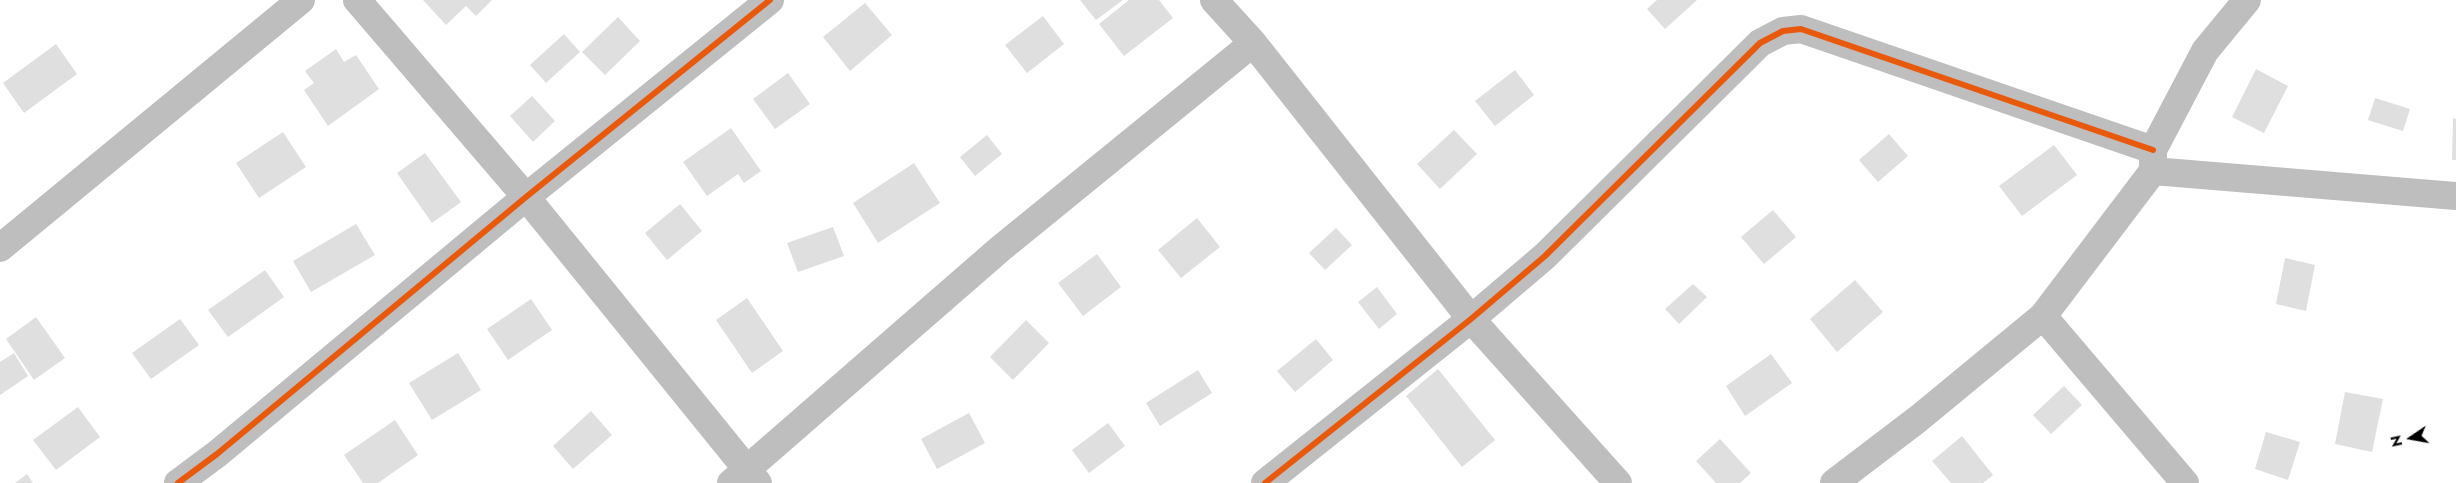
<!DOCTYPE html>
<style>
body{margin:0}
#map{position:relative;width:2456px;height:483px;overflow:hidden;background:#fff;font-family:Jost,sans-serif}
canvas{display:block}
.north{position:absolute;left:2386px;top:413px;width:50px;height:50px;-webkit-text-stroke:4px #fff;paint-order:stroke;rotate:258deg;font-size:14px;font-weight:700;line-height:20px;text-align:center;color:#000}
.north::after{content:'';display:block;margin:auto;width:18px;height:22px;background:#000;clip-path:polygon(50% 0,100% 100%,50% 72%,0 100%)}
</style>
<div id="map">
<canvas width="2456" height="483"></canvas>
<div class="north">N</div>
</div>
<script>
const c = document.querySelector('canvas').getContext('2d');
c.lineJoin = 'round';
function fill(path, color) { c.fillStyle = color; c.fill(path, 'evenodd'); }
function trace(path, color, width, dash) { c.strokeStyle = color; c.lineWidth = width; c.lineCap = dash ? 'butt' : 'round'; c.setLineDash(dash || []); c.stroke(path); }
fill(new Path2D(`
 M423,0H492L476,16L466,6L446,25Z
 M1080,0H1123L1096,20Z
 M1129,0H1159L1173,18L1124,56L1099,24Z
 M1657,0H1697L1665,29L1647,9Z
 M865,3L892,35L850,71L823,37Z
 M1043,16L1064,44L1027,73L1005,45Z
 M618,17L640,41L605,75L582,52Z
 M564,34L580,52L546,83L530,65Z
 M56,44L77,74L24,113L3,83Z
 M336,49L344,62L356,55L379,89L328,126L304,90L314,83L305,71Z
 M2256,69L2288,86L2264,133L2232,117Z
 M1515,70L1534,95L1495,126L1475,101Z
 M788,73L810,104L775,129L753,99Z
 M532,96L555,121L533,142L510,116Z
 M2375,98L2410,109L2403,131L2368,120Z
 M2453,118L2456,119V160H2452Z
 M731,128L761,171L744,183L738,174L707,196L683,162Z
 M1454,130L1477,154L1440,189L1417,164Z
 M283,132L306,167L259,198L236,163Z
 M1889,134L1908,156L1878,182L1859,160Z
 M987,135L1002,154L975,176L960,157Z
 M2054,145L2077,175L2022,216L1999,186Z
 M425,153L461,202L432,223L397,173Z
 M914,163L940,203L878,243L853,203Z
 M680,204L702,231L667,260L645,233Z
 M1773,210L1796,237L1764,264L1741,237Z
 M1197,218L1220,247L1181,278L1158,250Z
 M356,224L375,255L311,292L293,261Z
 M833,227L844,256L798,272L787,243Z
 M1336,228L1352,245L1325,270L1309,253Z
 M1097,254L1121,287L1083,316L1058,283Z
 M2285,258L2315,265L2306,311L2276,304Z
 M265,270L284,297L228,337L208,310Z
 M1855,280L1883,312L1837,352L1810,319Z
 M1693,284L1707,297L1679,324L1665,309Z
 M1377,287L1397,314L1379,329L1358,302Z
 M747,298L783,351L752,373L716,320Z
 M531,299L552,330L508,360L487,329Z
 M36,317L65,358L34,380L6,339Z
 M180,319L199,345L151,379L132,353Z
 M1026,320L1049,343L1013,380L990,357Z
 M1316,339L1333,360L1295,392L1277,371Z
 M14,353L28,376L0,395V362Z
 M458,353L481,390L432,420L409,383Z
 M1771,354L1792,383L1745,416L1726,386Z
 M1438,369L1495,440L1462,467L1406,396Z
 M1198,370L1212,393L1160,426L1146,403Z
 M2064,386L2082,405L2051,434L2033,415Z
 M2345,392L2383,399L2372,452L2335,444Z
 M78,407L100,437L56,470L33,440Z
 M591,411L612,435L573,469L553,446Z
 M969,413L985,443L937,469L921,439Z
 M395,420L418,455L378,483H363L344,455Z
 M1108,423L1125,446L1089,473L1072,450Z
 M2266,432L2300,442L2288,480L2255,469Z
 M1962,436L1993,475L1983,483H1951L1932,461Z
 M1720,439L1751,473L1740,483H1716L1696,461Z
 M27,474L33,483H15Z`), '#dfdfdf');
trace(new Path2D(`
 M357,0L526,197L758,483
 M1214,0L1253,43L1471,319L1618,483
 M2153,171L2456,196
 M0,248L301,0
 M2043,316L2185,483
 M178,483L217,454L526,197L770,0
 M731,483L1000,249L1253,43
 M1265,483L1471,319L1545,256L1760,43L1783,31L1801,29L2153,150
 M1834,483L1918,419L2043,316L2153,171V150L2205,51L2247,0`), '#bebebe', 28);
trace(new Path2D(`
 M178,483L217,454L526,197L770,0
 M1265,483L1471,319L1545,256L1760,43L1783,31L1801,29L2153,150`), '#e8590c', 6);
</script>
